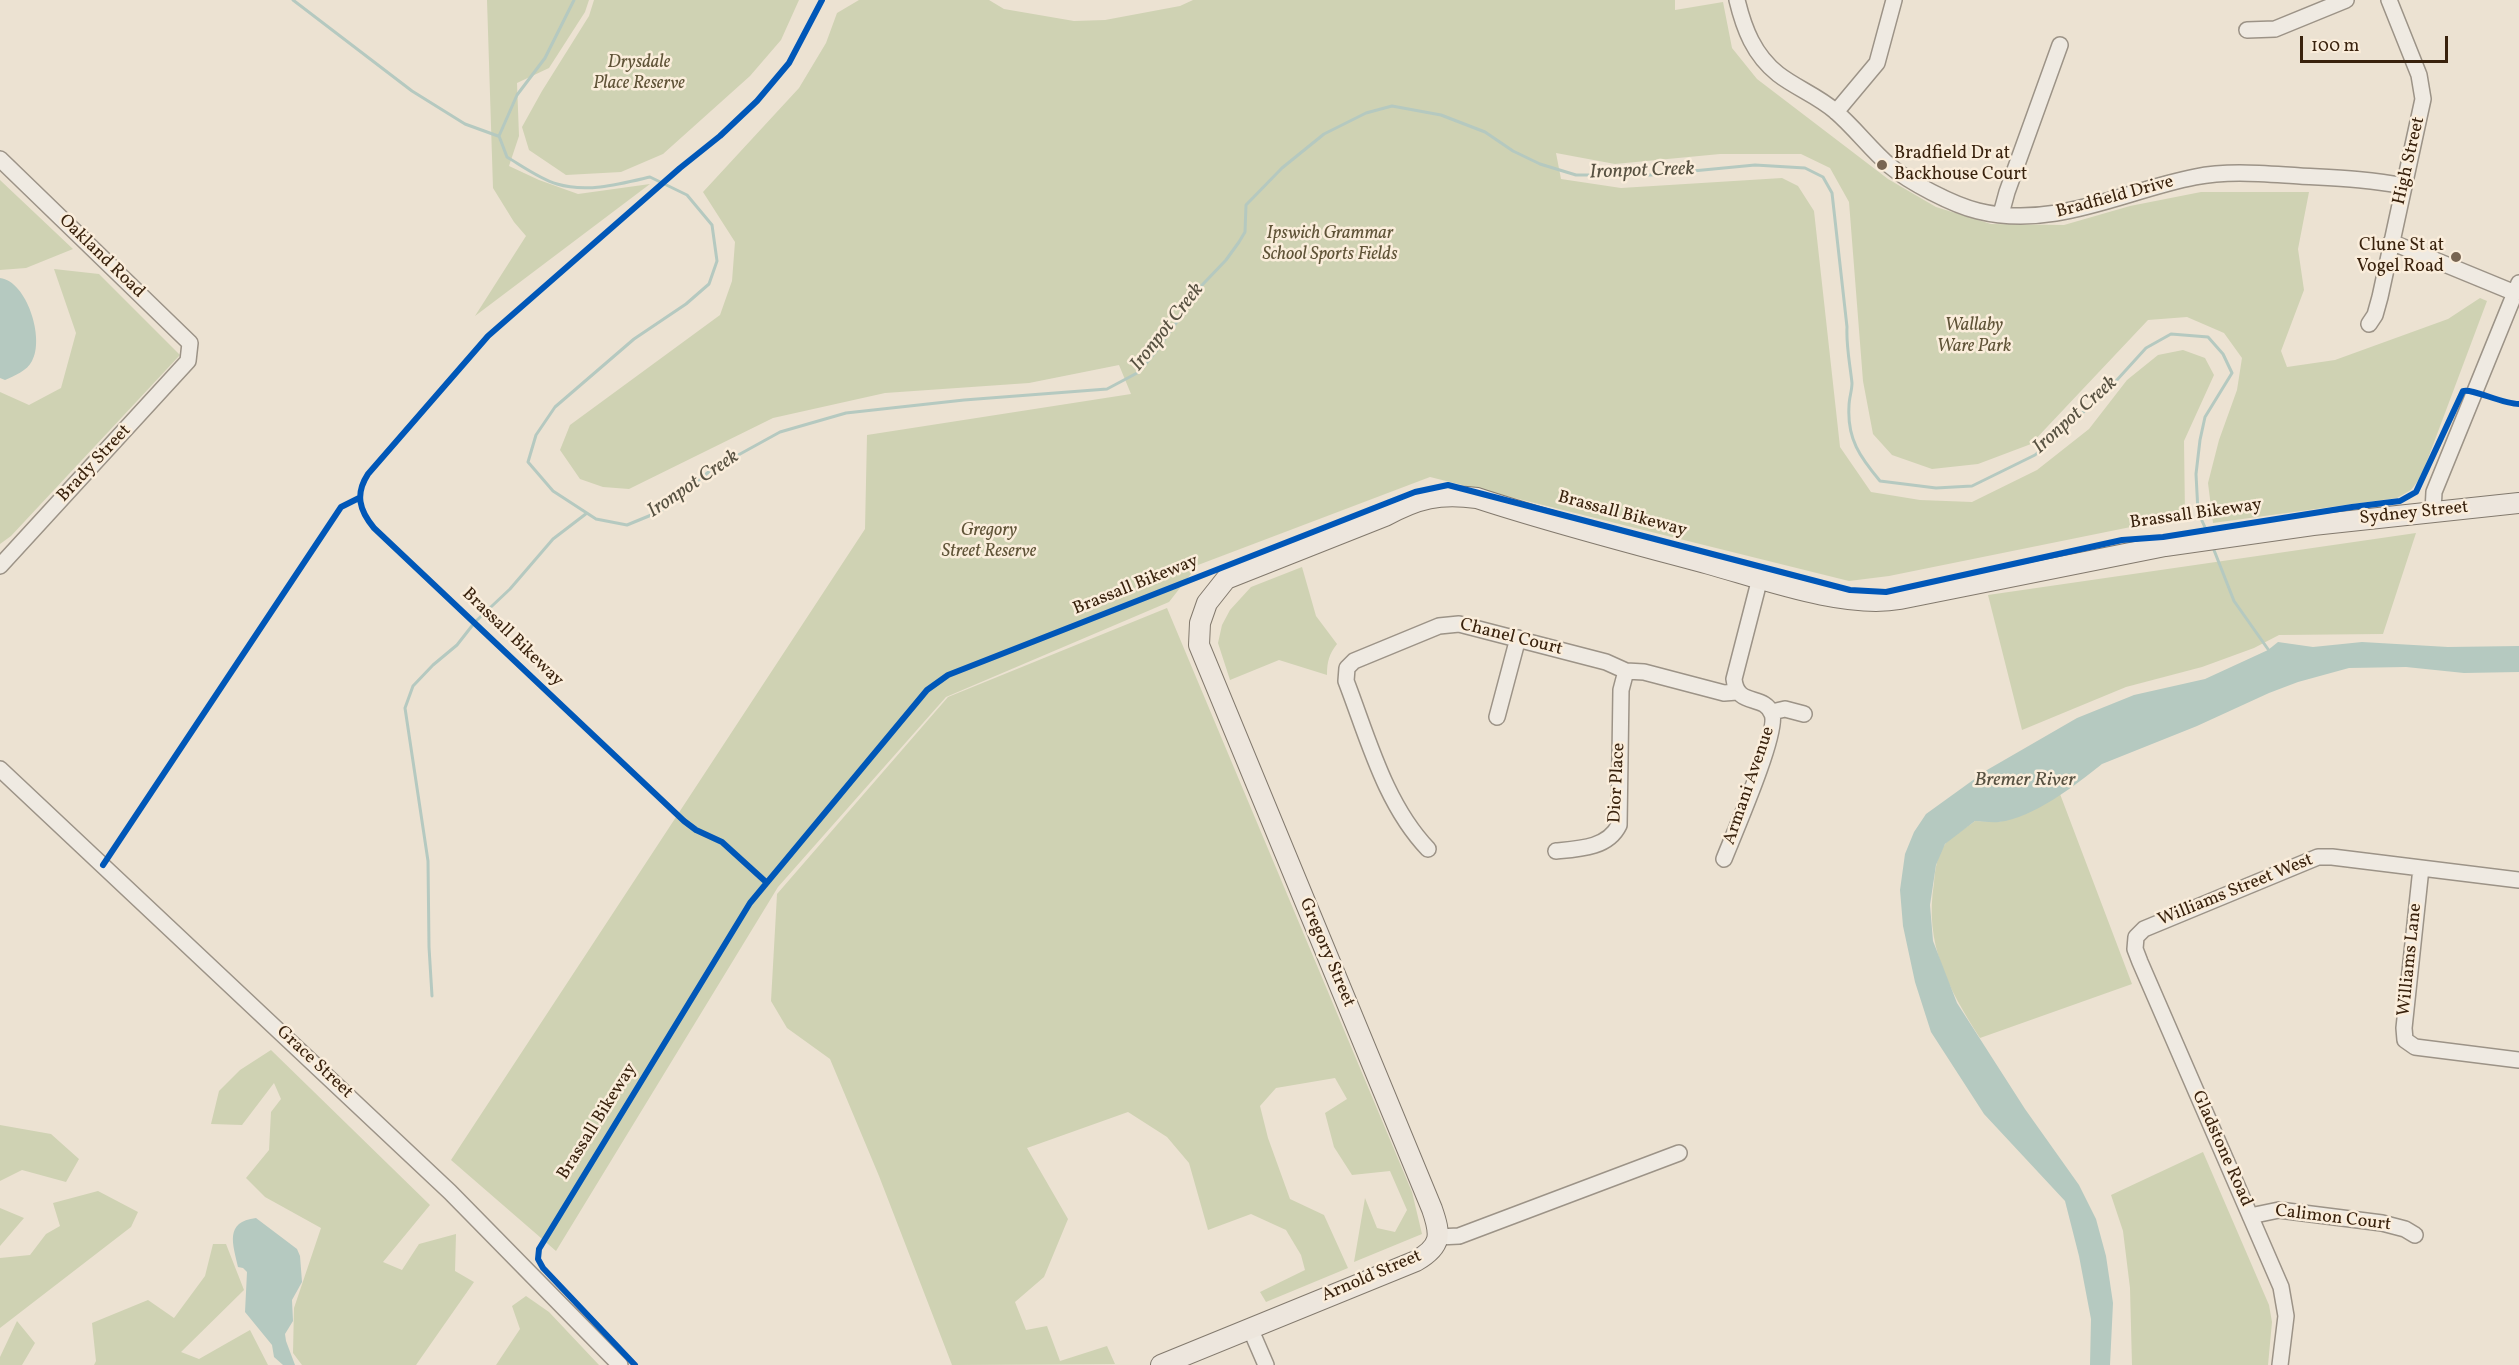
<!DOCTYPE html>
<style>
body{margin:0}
#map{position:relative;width:2519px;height:1365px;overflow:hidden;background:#ece2d2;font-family:Vollkorn,serif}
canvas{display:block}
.scale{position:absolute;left:2300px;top:36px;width:148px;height:27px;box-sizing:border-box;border:3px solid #39220d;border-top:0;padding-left:8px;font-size:18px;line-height:21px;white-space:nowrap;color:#39220d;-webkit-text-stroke:4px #faeddb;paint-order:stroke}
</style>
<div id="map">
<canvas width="2519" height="1365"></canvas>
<div class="scale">100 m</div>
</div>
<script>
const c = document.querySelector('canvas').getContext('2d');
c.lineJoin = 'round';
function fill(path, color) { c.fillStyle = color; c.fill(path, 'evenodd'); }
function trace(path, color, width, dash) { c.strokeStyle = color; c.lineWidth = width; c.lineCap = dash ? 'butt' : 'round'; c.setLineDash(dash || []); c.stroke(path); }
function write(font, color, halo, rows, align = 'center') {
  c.font = font + ' Vollkorn,serif'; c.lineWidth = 5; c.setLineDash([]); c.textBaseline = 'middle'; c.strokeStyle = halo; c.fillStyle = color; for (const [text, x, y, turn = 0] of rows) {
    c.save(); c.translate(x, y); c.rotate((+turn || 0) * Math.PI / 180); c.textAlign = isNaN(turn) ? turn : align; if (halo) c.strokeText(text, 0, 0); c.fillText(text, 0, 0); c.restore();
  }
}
fill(new Path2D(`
 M487,0H589L585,12L549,68L517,83L519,136L509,166L539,180L578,194L650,184L475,316L526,236L514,222L493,188Z
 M594,0H799L781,40L750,76L663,154L621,172L566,175L529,150L522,127L542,91L589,16Z
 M859,0H989L1004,9L1074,21L1105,20L1180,6L1193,0H1675V10L1723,2L1732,48L1757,79L1888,179L1936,207L1991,224L2064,225L2130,206L2201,192H2309L2298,249L2304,290L2281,351L2287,367L2335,360L2448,319L2480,298L2487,301L2421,477L2411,490L2397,498L2213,523L2208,483L2219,440L2237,390L2242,358L2224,333L2187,317L2148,320L2031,444L1978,464L1932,469L1892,455L1873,434L1863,381L1849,202L1830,168L1801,154H1720L1615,164L1556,153L1561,179L1621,188L1782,178L1798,186L1814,211L1840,447L1871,492L1920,500L1972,502L2037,470L2089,429L2127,380L2158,355L2183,350L2205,358L2214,375L2184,441L2185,516L1889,576L1849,581L1430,477L1198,565L1169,602L946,697L778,887L556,1251L451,1160L865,529L867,435L1131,394L1119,365L1029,383L885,393L773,418L629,489L603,487L580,479L560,450L570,425L720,315L732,281L735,242L703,192L799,88L826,43L837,13Z
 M0,180L73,249L26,268L0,270Z
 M54,269L99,274L180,355L11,536L0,544V392L29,405L61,388L76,333Z
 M2416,533L2383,634L2279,635L2254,648L2202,667L2126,687L2022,730L1988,595Z
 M1302,567L1316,616L1337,644C1329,654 1327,662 1327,675L1279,660L1230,680L1218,643L1222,625L1230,610L1251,587Z
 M1167,608L1412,1192L1422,1234L1354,1262L1365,1198L1377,1228L1395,1232L1407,1210L1390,1171L1352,1175L1334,1147L1325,1113L1347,1099L1335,1078L1276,1088L1260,1106L1268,1138L1290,1199L1324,1215L1348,1268L1266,1302L1260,1292L1305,1270L1301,1255L1286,1230L1251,1214L1208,1230L1189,1163L1167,1137L1128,1112L1027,1148L1068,1219L1044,1277L1015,1302L1026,1330L1047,1326L1060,1361L1107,1346L1115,1364L952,1365L879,1176L830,1059L787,1028L771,1001L777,894L948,697Z
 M2060,794L2132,984L1980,1038C1948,988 1924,944 1934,883C1935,870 1937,854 1946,843C1953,835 1966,828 1975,821L1999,822L2026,813Z
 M271,1050L430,1205L383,1262L402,1270L419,1244L456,1234L455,1271L474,1282L416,1365H302L293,1353L294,1308L321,1228L265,1197L246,1178L269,1150L271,1112L281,1099L274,1083L242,1125L211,1124L219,1091L240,1070Z
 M0,1125L51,1134L79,1159L66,1182L22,1170L0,1181Z
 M2203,1152L2269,1305L2272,1322L2268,1365H2132L2130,1288L2123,1231L2111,1195Z
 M98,1191L138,1212L131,1227L0,1328V1258L30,1255L46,1234L60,1226L53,1203Z
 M0,1208L24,1218L0,1246Z
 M213,1244H226L244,1290L181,1352L199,1359L250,1330L268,1365H94L96,1361L92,1323L148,1300L174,1318L205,1276Z
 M526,1296L549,1312L599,1365H496L520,1329L512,1306Z
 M17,1321L35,1343L22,1365H0V1357Z`), '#cfd2b3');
fill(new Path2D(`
 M0,278C27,281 45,339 32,361C27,371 14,376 5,380L0,378Z
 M2278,642L2313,647L2362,642L2448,647L2519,646V672L2464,673L2406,667L2349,668L2298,682L2269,693L2197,726L2102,764C2076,785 2033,818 1999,822C1991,823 1982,821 1975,821L1945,844L1936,865L1930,905L1933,941L1957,1003L2025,1109L2079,1185L2096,1219L2106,1256L2113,1303L2110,1365H2090L2091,1319L2079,1256L2065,1201L1984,1114L1931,1032L1915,982L1903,926L1900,890L1905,854L1914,832L1926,814L1987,770L2077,718L2134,695L2205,679L2268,650Z
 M256,1218L297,1249L300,1256L302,1282L292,1300L293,1321L285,1334L286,1341L295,1365H283L274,1357L272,1345L245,1312L247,1272L243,1268L238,1267C233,1244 224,1222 256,1218Z`), '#b5c9c0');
trace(new Path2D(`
 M293,0L412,91L465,124L498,136
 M574,0L545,58L517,95L499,136L507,157C522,166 540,179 557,184C587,193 620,184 650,177L687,195L712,225L717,261L709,284L686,304L634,339L555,407L536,435L528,462L553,491L596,519L627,525L661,511L711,470L780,432L846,413L964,400L1107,389L1139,372L1157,350L1179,319L1185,303L1226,260L1239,242L1245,232L1246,205L1282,168L1324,134L1366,113L1392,106L1441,115L1485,132L1513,151L1540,164L1576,175H1651L1755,165L1805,168L1823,177L1832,193L1847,327C1846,346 1850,364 1852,383C1852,391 1849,398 1849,406C1847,439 1860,457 1880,481L1936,488L1972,486L2035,455L2106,392L2146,348L2171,334L2208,337L2223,354L2232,373L2205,417L2200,440L2196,474L2198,512L2208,534
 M2212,545L2234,601L2270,652
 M432,996L429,947L428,861L405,708L413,686L433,665L457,645L475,622L510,589L553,539L587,513`), '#b5c9c0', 3);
const minor = new Path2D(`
 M1737,0C1744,29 1754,55 1778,74C1796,88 1818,96 1835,111C1855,128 1870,149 1890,166C1909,182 1953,205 1978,211C2054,230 2123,191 2195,177C2229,170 2266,174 2300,176C2335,178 2369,179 2404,186
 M2247,30L2275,29L2346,0
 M1836,112L1877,63L1894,0
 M0,159L190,343L188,361L0,566
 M2001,214L2007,192L2060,45
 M2391,242L2515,293
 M2369,324L2375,315L2380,297L2423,99L2419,75L2389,0
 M2433,512L2434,492L2519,283
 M1772,712L1785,709L1804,714
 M1497,717L1518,638
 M0,769L450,1192L620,1365
 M1428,849C1385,804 1368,738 1346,681L1347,668L1354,661L1439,626L1459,624L1606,662L1626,671L1644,672L1724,693L1737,692
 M1556,851C1579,849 1608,848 1619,825L1621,690L1626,671
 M1724,859C1733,836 1779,731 1772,714C1764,693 1737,708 1734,679L1760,578
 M2421,868L2404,1028L2405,1040L2415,1047L2519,1060
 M2250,1216L2279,1210L2382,1223L2405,1229L2415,1235
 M1438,1237L1459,1236L1679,1153
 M1250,1328L1266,1365
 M2280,1365L2286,1316L2281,1287L2140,962L2135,949L2136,937L2144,929L2318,857H2332L2519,880`);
const major = new Path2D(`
 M1161,1365L1416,1261C1442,1246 1441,1235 1432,1209L1199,645L1200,623L1207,603L1226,579L1385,516C1418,498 1439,493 1477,498C1553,523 1631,543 1709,564C1763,579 1845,609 1900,599L2165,546L2313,525L2519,503`);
trace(minor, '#9c9387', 18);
trace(major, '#82796d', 22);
trace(minor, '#efeae2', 15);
trace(major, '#ede6dd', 20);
trace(new Path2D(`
 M103,865L341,507L359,498
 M766,882L722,842L696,830L684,821L374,528C359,510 355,494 368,474L488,336L680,168L720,136L757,101L789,63L822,0
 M635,1365L543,1268L538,1259L539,1249L750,903L927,690L948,675L1415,492L1448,485L1850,590L1886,592L2122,540L2163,537L2352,507L2400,501L2416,492L2463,391C2472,388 2502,404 2519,404`), '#0057b8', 6);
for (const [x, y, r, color] of [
 [1882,165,6,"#786552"],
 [2456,257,6,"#786552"]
]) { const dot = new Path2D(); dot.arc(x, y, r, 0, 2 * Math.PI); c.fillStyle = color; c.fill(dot); trace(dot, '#faeddb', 2); }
write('italic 18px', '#5f5337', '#faeddb', [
 ["Drysdale",639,64],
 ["Place Reserve",639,85],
 ["Ipswich Grammar",1330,235],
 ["School Sports Fields",1330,256],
 ["Wallaby",1974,327],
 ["Ware Park",1974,348],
 ["Gregory",989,532],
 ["Street Reserve",989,553]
]);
write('18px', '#39220d', '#faeddb', [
 ["Bradfield Dr at",1894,155],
 ["Backhouse Court",1894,176],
 ["Clune St at",2444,247,"right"],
 ["Vogel Road",2444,268,"right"]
], 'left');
write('18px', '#39220d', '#faeddb', [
 ["High Street",2410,161,-77],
 ["Bradfield Drive",2115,198,-15],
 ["Oakland Road",101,257,44],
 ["Brady Street",95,464,-47],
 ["Sydney Street",2414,514,-6],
 ["Brassall Bikeway",1622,515,15],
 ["Brassall Bikeway",2196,515,-8],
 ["Brassall Bikeway",1136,586,-22],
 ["Brassall Bikeway",512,638,44],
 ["Chanel Court",1511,638,14],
 ["Dior Place",1618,783,-87],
 ["Armani Avenue",1750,786,-71],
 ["Williams Street West",2236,891,-22],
 ["Gregory Street",1326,953,67],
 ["Williams Lane",2411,960,-84],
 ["Grace Street",314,1063,43],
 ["Brassall Bikeway",598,1122,-58],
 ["Gladstone Road",2221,1149,66],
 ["Calimon Court",2333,1219,7],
 ["Arnold Street",1372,1277,-23]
]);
write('italic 20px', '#575141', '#faeddb', [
 ["Ironpot Creek",1642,172,-2],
 ["Ironpot Creek",1168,328,-52],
 ["Ironpot Creek",2076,416,-42],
 ["Ironpot Creek",694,485,-34],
 ["Bremer River",2025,781]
]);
</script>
